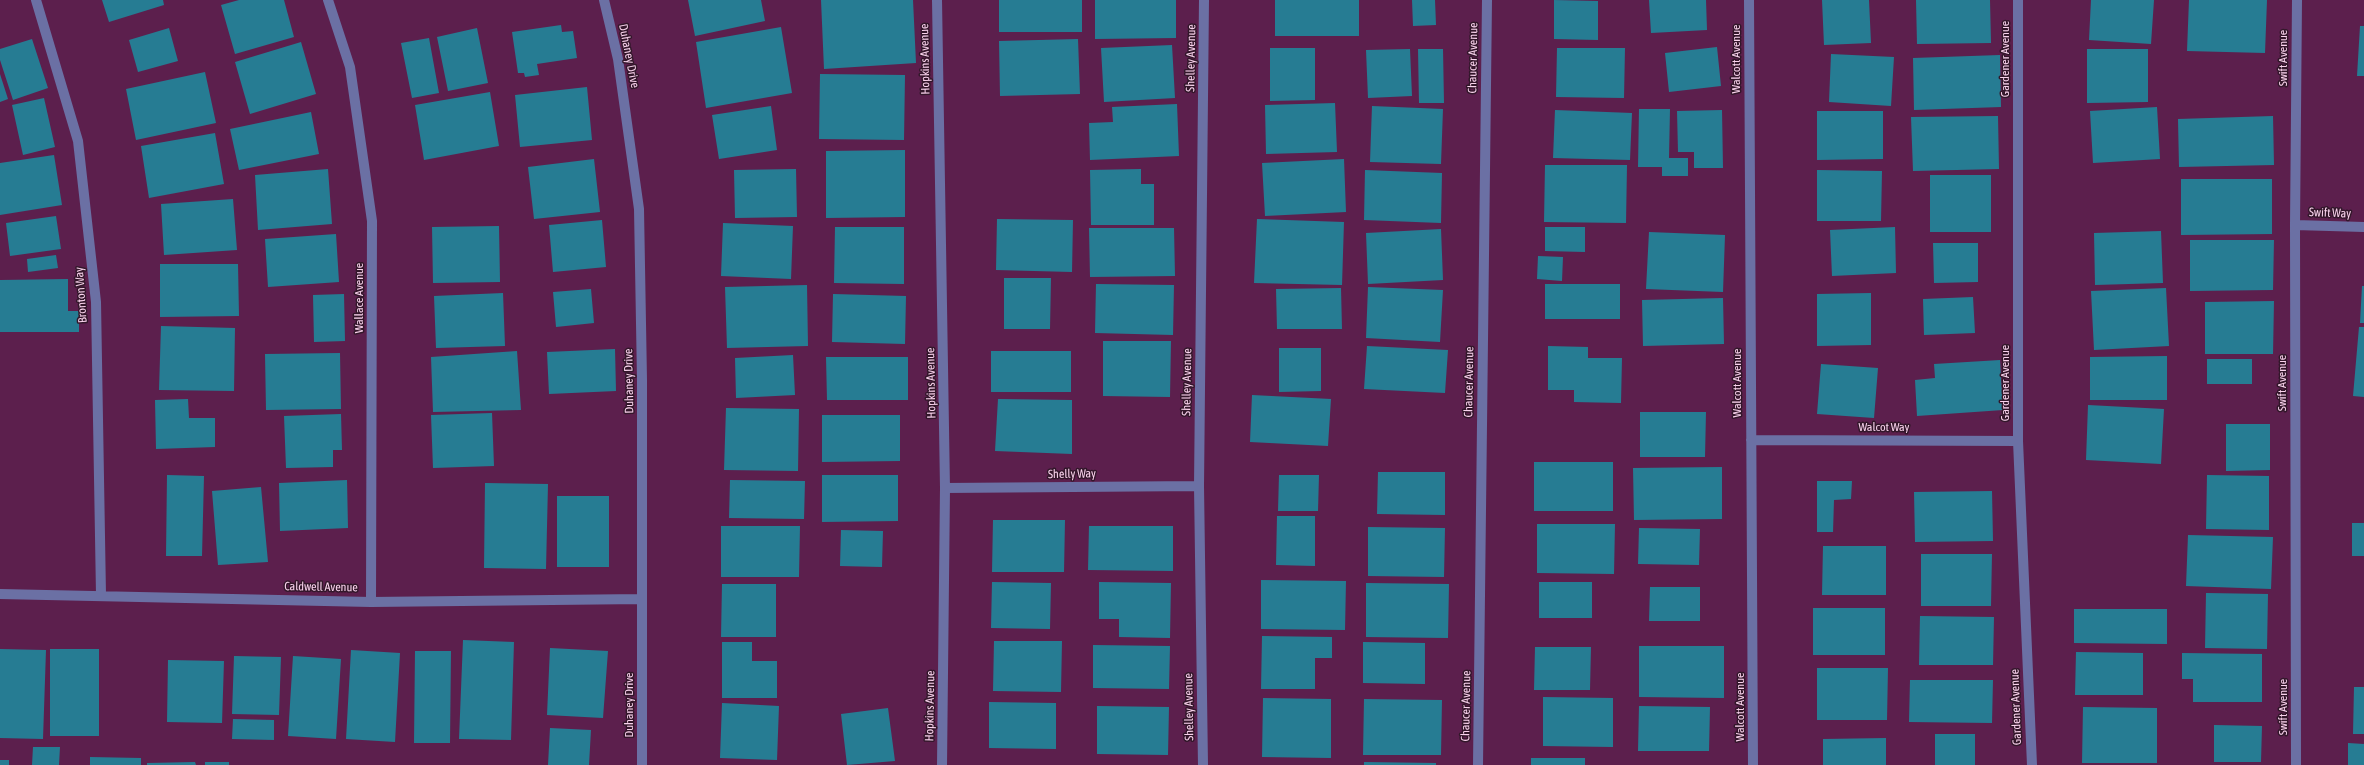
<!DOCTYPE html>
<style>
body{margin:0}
canvas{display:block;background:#5c1f4d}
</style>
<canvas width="2364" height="765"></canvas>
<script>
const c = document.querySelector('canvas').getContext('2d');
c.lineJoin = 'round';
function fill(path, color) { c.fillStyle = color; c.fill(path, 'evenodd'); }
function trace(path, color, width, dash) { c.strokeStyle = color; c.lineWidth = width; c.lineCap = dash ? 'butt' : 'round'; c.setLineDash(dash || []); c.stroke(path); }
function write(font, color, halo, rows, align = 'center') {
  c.font = font + ' "Asap Condensed",sans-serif'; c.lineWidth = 3; c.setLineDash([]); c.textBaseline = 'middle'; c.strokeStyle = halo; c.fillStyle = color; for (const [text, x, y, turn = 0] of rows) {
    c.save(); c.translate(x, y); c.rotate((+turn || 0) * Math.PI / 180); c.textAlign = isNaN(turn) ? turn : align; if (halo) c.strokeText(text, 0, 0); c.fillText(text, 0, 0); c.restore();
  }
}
fill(new Path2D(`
 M102,0H163L164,5L109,22Z
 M239,0H284L294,37L235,54L221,5Z
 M688,0H761L765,21L695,36Z
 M821,0H913L916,63L824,69Z
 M999,0H1082V32H999Z
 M1095,0H1176V38L1095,39Z
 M1275,0H1359V36H1275Z
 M1412,0H1435L1436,25L1413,26Z
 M1554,0L1598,1V40L1554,39Z
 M1649,0H1706L1707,30L1651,33Z
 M1822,0H1869L1871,43L1824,45Z
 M1916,0H1990L1991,43L1917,44Z
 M2091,0H2154L2151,44L2089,40Z
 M2189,0H2267L2265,53L2187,51Z
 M561,25L562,32L573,31L577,58L537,64L539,75L525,77L524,73H518L512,32Z
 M2360,26H2364V76H2357Z
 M781,27L792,93L706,108L696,42Z
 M169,28L178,61L138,72L129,40Z
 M477,28L488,83L448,91L437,37Z
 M429,38L439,93L412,98L401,43Z
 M32,39L48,88L13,100L0,60V49Z
 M1078,39L1080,94L1000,96L999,41Z
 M301,42L316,94L250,114L235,62Z
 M1172,45L1175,98L1104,102L1101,48Z
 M1717,47L1721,86L1669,92L1665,53Z
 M1270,48H1315V100L1270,101Z
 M1557,48H1625L1624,98L1556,97Z
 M1410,49L1412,96L1368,98L1366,50Z
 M1418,49H1443L1444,103H1419Z
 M2087,49H2148V102L2087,103Z
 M1831,54L1894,57L1891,106L1829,102Z
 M2000,55L2001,107L1914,110L1913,58Z
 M205,72L216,123L136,140L126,89Z
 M0,74L8,99L0,102Z
 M820,74L905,75L904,140L819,139Z
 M587,87L592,140L520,147L515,95Z
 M490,92L499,146L424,160L415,105Z
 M44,98L55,147L23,155L12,105Z
 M1335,103L1337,152L1266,154L1265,105Z
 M1177,104L1179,156L1090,160L1089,123L1113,122L1112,107Z
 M771,106L777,150L719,159L712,115Z
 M1372,106L1443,109L1441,164L1370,162Z
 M2157,107L2160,159L2093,163L2090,111Z
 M1639,109H1670L1669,158H1688V176H1662V167H1638Z
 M1555,110L1632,113L1630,160L1553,158Z
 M1722,110L1723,168H1694V152H1678L1677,111Z
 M1817,111H1883V159L1817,160Z
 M311,112L319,154L239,170L230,129Z
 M1998,116L1999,169L1913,171L1911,117Z
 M2273,116L2274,165L2179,167L2178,119Z
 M215,133L224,184L149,198L141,146Z
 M905,150V217L826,218V151Z
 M54,155L62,205L0,215V163Z
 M594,159L600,212L534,219L528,167Z
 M1344,159L1346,212L1265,216L1262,163Z
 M1545,165H1627L1626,223L1544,222Z
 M328,169L332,224L258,230L255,175Z
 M796,169L797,217L735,218L734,170Z
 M1141,169V184H1154V225H1091L1090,170Z
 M1365,170L1442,173L1441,223L1364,220Z
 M1817,170L1882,171L1881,221H1817Z
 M1930,175H1991V232H1930Z
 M2181,179H2272V234L2181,235Z
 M233,199L237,250L164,255L161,204Z
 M56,216L61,249L10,256L6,223Z
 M997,219L1073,220L1072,272L996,270Z
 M1257,219L1344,222L1342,285L1254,283Z
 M602,220L606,267L553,272L549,225Z
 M723,223L793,226L791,279L721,276Z
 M499,226L500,282L433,283L432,227Z
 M835,227H904V284L834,283Z
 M1545,227H1585V252L1545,251Z
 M1895,227L1896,273L1832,276L1830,230Z
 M1089,228H1174L1175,276L1090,277Z
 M1441,229L1443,280L1368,284L1366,233Z
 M2161,231L2163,283L2095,285L2094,233Z
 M1649,232L1725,235L1723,292L1646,289Z
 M336,234L339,282L268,287L265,239Z
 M2190,240H2274L2273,290L2190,291Z
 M1933,243H1978V282L1934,283Z
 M56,255L58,268L28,272L27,259Z
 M1538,256L1563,257L1562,281L1537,279Z
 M160,264H238L239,316L160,317Z
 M1004,278H1051L1050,329H1004Z
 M68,279V311H79V332H0V280Z
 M1096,284L1174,285L1173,335L1095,333Z
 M1545,284H1620V319H1545Z
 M807,285L808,346L727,348L725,287Z
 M2362,286H2364V323H2360Z
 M1368,287L1443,290L1440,342L1366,338Z
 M1341,288L1342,329H1277L1276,289Z
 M2166,288L2169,346L2094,350L2091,291Z
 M591,289L594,323L556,327L553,292Z
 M503,293L505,346L436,348L434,296Z
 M1871,293V345L1817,346V294Z
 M344,294L345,341L314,342L313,295Z
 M833,294L906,296L905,344L832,342Z
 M1973,297L1975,333L1924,335L1923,299Z
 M1723,298L1724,344L1643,346L1642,300Z
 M2274,301L2273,354H2205V302Z
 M161,326L235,328L234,391L159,390Z
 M2359,327H2364V397L2353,396Z
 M1103,341H1171L1170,397L1103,396Z
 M1367,346L1448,350L1445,393L1364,389Z
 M1548,346L1588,347V358H1622L1621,403L1574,402V390H1548Z
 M1279,348H1321V391L1279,392Z
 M615,349L616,391L549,394L547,352Z
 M517,351L521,410L433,412L431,357Z
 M991,351H1071V392H991Z
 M340,353L341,409L266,410L265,354Z
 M793,355L795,395L736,398L735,358Z
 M2167,356V400H2090V357Z
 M826,357H908V400H827Z
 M2207,359H2252V384H2207Z
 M2000,360L2003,410L1917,416L1915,380L1935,378L1934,364Z
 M1821,364L1878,368L1874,418L1817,414Z
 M1252,395L1331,399L1328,446L1250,442Z
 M188,399L189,418H215V447L156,449L155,400Z
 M998,399L1072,400V454L995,451Z
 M2088,405L2164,409L2161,464L2086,460Z
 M726,408L799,409L798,471L724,470Z
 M1640,412H1706L1705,457H1640Z
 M492,413L494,466L433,468L431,415Z
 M341,414L342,450H333V467L286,468L284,416Z
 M822,415H900V461L822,462Z
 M2226,424H2270V470L2226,471Z
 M1534,462H1613V511H1534Z
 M1722,467V519L1634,520L1633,468Z
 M1378,472H1445V515L1377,514Z
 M167,475L204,476L202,556H166Z
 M822,475H898V521L822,522Z
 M1279,475H1319L1318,511H1278Z
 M2207,475L2269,476V530L2206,529Z
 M347,480L348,528L280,531L279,483Z
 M730,480L805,481L804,519L729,518Z
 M1817,481H1852L1851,499L1834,500L1833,532H1817Z
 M485,483L548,484L546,569L484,568Z
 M261,487L268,562L218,565L212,491Z
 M1992,491L1993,541L1915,542L1914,492Z
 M557,496H609V567H557Z
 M1277,516H1315V566L1276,565Z
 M993,520H1065L1064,572H992Z
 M2352,523H2364V556H2352Z
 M1537,524H1615L1614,574L1537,573Z
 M721,526H800L799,577H721Z
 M1089,526H1173V571L1088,570Z
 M1368,527L1445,528L1444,577L1368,576Z
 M1639,528L1700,529L1699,565L1638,564Z
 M841,530L883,531L882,567L840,566Z
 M2188,535L2273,537L2271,589L2186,586Z
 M1823,546H1886V595H1822Z
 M1921,554H1992L1991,606H1921Z
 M1261,580L1346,581L1345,630L1261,629Z
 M992,582L1051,583L1050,629L991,628Z
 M1099,582L1171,583L1170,638L1119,637V619H1099Z
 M1539,582H1592V618H1539Z
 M1366,583L1449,584L1448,638L1366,637Z
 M722,584H776V637H721Z
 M1650,587H1700V621H1649Z
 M2206,593L2268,594L2267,649L2205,648Z
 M1813,608H1885V655H1813Z
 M2074,609H2167V644L2074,643Z
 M1920,616L1994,617L1993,665H1919Z
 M1262,636L1332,637V658H1315V689H1261Z
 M463,640L514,642L511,740L459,739Z
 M994,641H1062L1061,692L993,691Z
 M722,642H752V661H777V698H722Z
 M1363,642L1425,643V684L1363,683Z
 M1093,645L1170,646L1169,689L1093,688Z
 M1639,646H1724V698L1639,697Z
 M1535,647H1591L1590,690H1534Z
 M550,648L608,651L603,718L547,715Z
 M0,649L46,650L43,739L0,738Z
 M50,649H99V736H50Z
 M351,650L400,653L395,742L346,739Z
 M415,651H451L450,743H414Z
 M2076,652L2143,653V695H2075Z
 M2182,653L2262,654V702H2193V679H2182Z
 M234,656L281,657L279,715L232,714Z
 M293,656L341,659L336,739L288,736Z
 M168,660L224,661L222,723L167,722Z
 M1817,668H1888L1887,720H1817Z
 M1910,680H1993L1992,723L1909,722Z
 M2354,687H2364V734H2353Z
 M1543,697L1613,698V747L1543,746Z
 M1263,698L1331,699V758L1262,757Z
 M1364,699L1442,700L1441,755H1363Z
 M989,702L1056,703V749L989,748Z
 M722,703L779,706L777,760L720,758Z
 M1097,706L1169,707L1168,755L1097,754Z
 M1639,706L1710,707L1709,751H1638Z
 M2083,707L2157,708V763H2082Z
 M888,708L895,761L847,765L841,714Z
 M233,719L274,720V740L232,739Z
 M2214,725L2262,726L2261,762H2214Z
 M550,728L591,730L589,765H548Z
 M1935,734H1975V765H1935Z
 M1886,738V765H1823V739Z
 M2348,743L2364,744V765H2348Z
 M33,747H60L59,765H32Z
 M90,757L141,758V765H90Z
 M1531,758H1585V765H1531Z
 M0,760H9V765H0Z
 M195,762L196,765H147V763Z
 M205,762H229V765H205Z
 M1364,762L1436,763V765H1364Z`), '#267c93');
trace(new Path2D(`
 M36,0L78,141L96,302L101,595
 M328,0L350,67L372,221L371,602
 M604,0L618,59L639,209L642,380V765
 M937,0L945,488L942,765
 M1749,0L1753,765
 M2018,0V441L2032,765
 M2295,225L2364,227
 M1751,440L2018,441
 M945,488L1199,486
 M0,594L371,602L642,599
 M1203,765L1199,486L1204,0
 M1478,765L1487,0
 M2296,765L2295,225L2297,0`), '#6b70a4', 10);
write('12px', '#fad3ed', '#32172a', [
 ["Duhaney Drive",629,56,79],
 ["Shelley Avenue",1191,58,-89],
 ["Chaucer Avenue",1473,58,-89],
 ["Swift Avenue",2283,58,-90],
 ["Hopkins Avenue",925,59,-91],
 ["Walcott Avenue",1736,59,-90],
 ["Gardener Avenue",2005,59,-90],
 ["Swift Way",2330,213,2],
 ["Bronton Way",81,295,-94],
 ["Wallace Avenue",359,298,-90],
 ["Duhaney Drive",629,381,-91],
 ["Shelley Avenue",1187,382,-89],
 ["Chaucer Avenue",1469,382,-89],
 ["Hopkins Avenue",931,383,-91],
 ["Walcott Avenue",1737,383,-90],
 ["Gardener Avenue",2005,383,-90],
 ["Swift Avenue",2282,383,-90],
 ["Walcot Way",1884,427],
 ["Shelly Way",1072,474,-1],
 ["Caldwell Avenue",321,587,1],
 ["Duhaney Drive",629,705,-90],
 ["Hopkins Avenue",930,706,-89],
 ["Chaucer Avenue",1466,706,-89],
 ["Shelley Avenue",1189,707,-91],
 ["Walcott Avenue",1740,707,-90],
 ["Gardener Avenue",2016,707,-92],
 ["Swift Avenue",2283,707,-90]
]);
</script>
